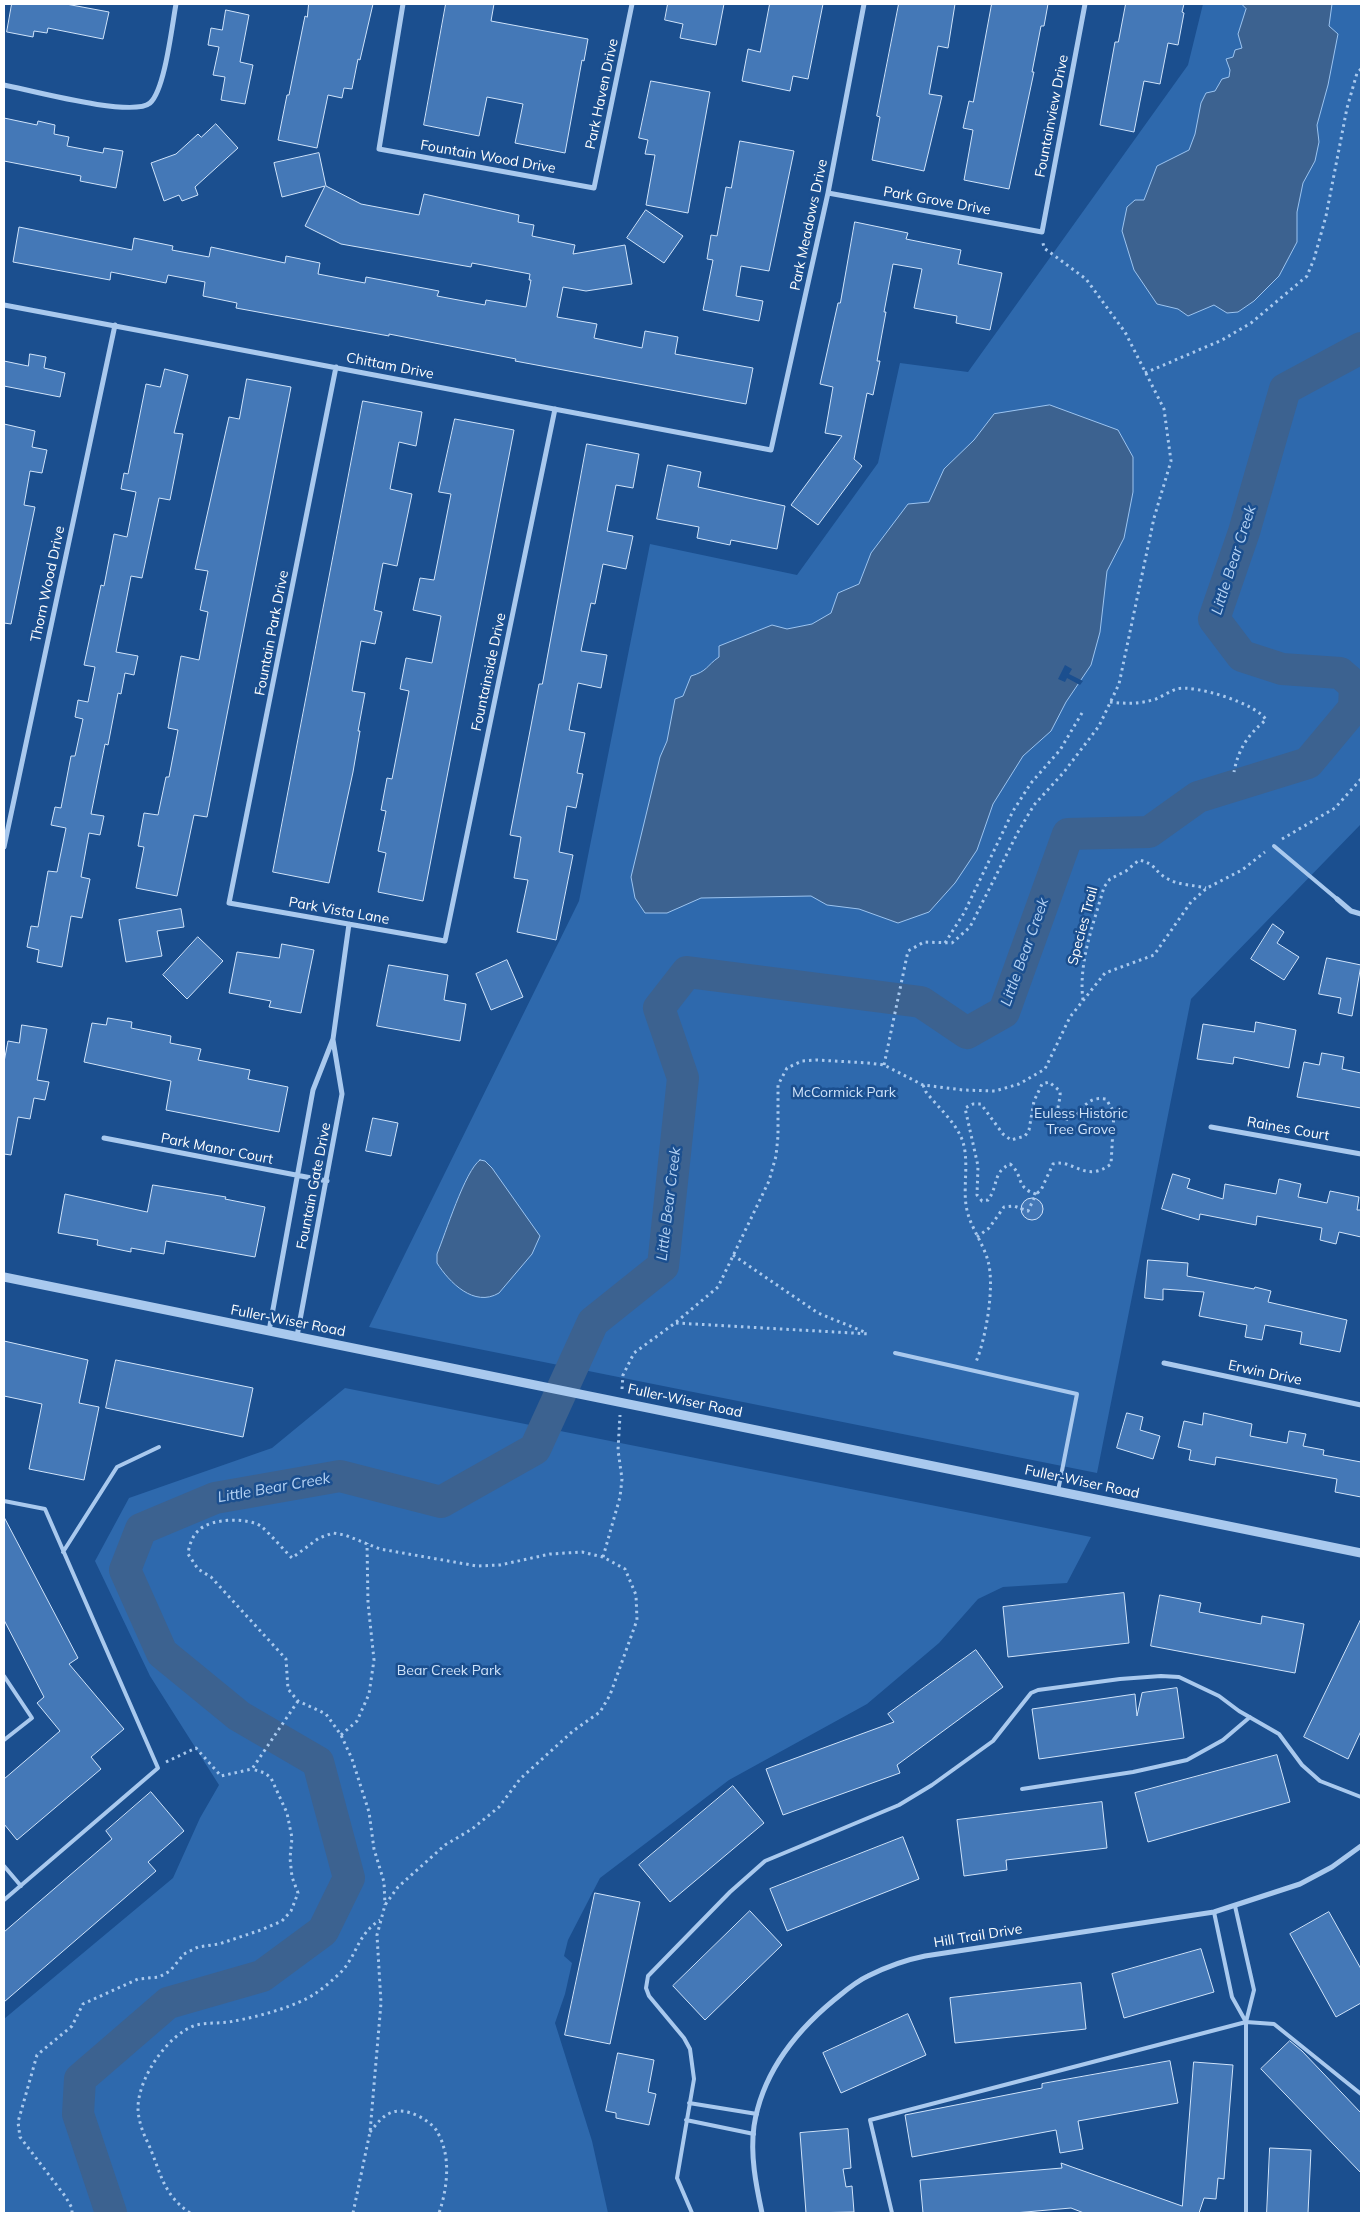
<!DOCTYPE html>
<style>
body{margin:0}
#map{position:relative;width:1365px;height:2217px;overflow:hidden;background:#1b4f8f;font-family:Mulish,sans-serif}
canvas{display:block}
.frame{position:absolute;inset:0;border:5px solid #fff;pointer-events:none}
</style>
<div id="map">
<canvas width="1365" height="2217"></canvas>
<div class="frame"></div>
</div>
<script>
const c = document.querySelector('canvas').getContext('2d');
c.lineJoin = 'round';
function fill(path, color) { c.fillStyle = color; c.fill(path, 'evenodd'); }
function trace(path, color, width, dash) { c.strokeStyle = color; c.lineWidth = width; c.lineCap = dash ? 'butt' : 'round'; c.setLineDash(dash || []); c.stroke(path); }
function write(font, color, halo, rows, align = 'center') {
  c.font = font + ' Mulish,sans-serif'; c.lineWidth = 5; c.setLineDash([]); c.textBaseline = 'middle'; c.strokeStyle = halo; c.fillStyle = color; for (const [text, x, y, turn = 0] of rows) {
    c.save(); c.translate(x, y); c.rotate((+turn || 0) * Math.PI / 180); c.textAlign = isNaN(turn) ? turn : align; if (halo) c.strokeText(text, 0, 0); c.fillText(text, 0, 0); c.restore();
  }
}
fill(new Path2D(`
 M1203,4H1361V824L1191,999L1097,1473L369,1327L579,901L650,544L797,575L878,463L900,363L968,372L1188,65Z
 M345,1388L1091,1537L1067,1583L1003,1587L978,1599L939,1643L867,1704L729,1780L600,1878L568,1940L564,1956L572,1963L565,1994L555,2023L592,2141L608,2213H4V2019L173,1878L200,1818L219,1785L150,1676L95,1561L129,1498L272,1448Z`), '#2e69ad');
const water = new Path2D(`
 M1242,4H1332L1329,26L1338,34L1328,85L1317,125L1319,142L1315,161L1303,183L1297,212V242L1279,276L1254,301L1238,312L1227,313L1214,305L1188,316L1178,309L1157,304L1134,270L1122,231L1127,207L1135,200H1144L1157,166L1189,150L1195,134L1201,103L1206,93L1215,91L1222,79L1229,77L1230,70L1226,59L1233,57L1235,50L1242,48L1238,34L1246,9Z
 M1050,405L1118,430L1133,457V492L1124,538L1107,571L1100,632L1091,665L1066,702L1051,731L1023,756L993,804L977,850L955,883L929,912L898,923L859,909L827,905L811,896L701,898L667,913H645L635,898L631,877L660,757L667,741L675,699L683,696L691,676C708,671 706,666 719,657V646L772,625L787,629L812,624L831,613L838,593L859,584L871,553L908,504L929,502L944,469L974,440L994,414Z
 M480,1160L485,1161L492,1168L540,1236L532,1254L499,1293C474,1308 449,1282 437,1263V1254C445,1235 465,1170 480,1160Z`);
fill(water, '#3c6290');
trace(water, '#9cc4f0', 1);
fill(new Path2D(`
 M1065,665L1072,669L1069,674L1083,681L1080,685L1067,678L1065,682L1058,679Z`), '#1b4f8f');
trace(new Path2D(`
 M111,2213L78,2114L80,2079L168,2003L262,1976L323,1931L349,1878L318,1762L239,1716L162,1653L125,1570L141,1529L215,1498L340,1476L441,1502L535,1449L593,1322L663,1266L683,1078L659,1008L687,972L921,1002L967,1033L1004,1012L1068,834L1149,832L1198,797L1308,763L1354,708L1355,686L1340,673L1282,669L1242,656L1214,619L1244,532L1285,389L1361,348`), '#3c6290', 32);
const building = new Path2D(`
 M12,4H66L109,12L103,39L48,28L47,33L34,31L33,37L7,32Z
 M309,4H373L360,60L358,59L352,89L344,88L342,98L328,95L317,148L278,140L287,95H289L305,16L307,17Z
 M446,4H494L491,21L588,39L584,61L582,60L565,153L515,143L523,104L487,97L479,136L424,125Z
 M668,4H724L716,45L680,38L683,24L665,20Z
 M770,4H823L808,79L793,76L790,91L742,81L748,49L760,52Z
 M899,4H955L948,48L938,46L929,94L942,96L924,171L872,160L880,117L877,116Z
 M992,4H1048L1044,26H1041L1032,72H1034L1009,189L964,180L973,130L963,128L969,101L973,102Z
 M1126,4H1184L1182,12L1184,13L1178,45L1168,43L1160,84L1144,81L1134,132L1100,125L1115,42H1118Z
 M226,10L249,15L240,62L253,65L245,104L221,100L225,77L213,75L219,47L208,45L211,28L222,30Z
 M651,81L710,92L688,213L646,205L655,155L645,154L648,140L639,138Z
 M4,118L37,125L38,121L55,125L54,134L69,137L67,146L103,153L104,148L123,151L116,188L80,181L81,176L4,161Z
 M216,124L238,148L195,187L198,195L182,201L179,195L164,201L151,163L176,154L198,134L201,137Z
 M740,141L794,151L769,271L741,266L736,296L763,301L759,321L703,310L713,260L707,259L711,235L717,236L726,187L731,188Z
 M319,153L326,186L361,204L419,215L424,194L519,215L518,222L534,225L532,236L575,245L573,254L625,245L632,284L586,291L563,287L557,317L597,324L594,338L642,348L645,331L678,337L675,354L753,368L746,404L515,361L516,359L389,334V336L236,308L237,303L203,296L205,282L168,275L166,283L111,272L110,280L13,262L19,227L132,250L134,238L173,246L172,250L209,257L211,247L285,263L286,256L320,263L318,274L365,283L366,277L439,291L437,296L485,305L486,300L526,307L531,280H529L530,274L472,263L471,267L341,244L305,226L325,186L282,197L274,163Z
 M646,210L683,236L664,263L627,238Z
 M855,222L908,233L906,239L961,250L958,264L1002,273L990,330L956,323L957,316L914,308L922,269L893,264L884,312H886L877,361H880L873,395L867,393L854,459L862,466L818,525L791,505L842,436L825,433L833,387L820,384L838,303H840Z
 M30,354L46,357L44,368L65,373L60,397L4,386V361L28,366Z
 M165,369L188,375L174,433L183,434L170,500L159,498L142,578L131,576L116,652L138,656L134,675L125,673L121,694L118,693L108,745L105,744L91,814L104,816L100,835L89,833L81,877L90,879L82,918L71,916L62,967L37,962L39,950L27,947L31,926L38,927L48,871L57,872L66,828L51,825L55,807L61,808L71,756H75L83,719L75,717L78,700L88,702L95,667L84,665L101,585L104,586L114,534L127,537L136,492L121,489L124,473L128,474L146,384L160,387Z
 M247,379L291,387L207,817L194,815L177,896L136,888L144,847L138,846L144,813L158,815L166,777H169L178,730L168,728L181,656L199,660L208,612L200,610L208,571L195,569L229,417L239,419Z
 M363,401L422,412L416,446L399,442L390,489L412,494L397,566L383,563L374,610L382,612L375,644L361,641L352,691L365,693L358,731H360L353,772L329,883L273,872Z
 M455,419L514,430L423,901L378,892L386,853L378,851L386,811L381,810L387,778L392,779L409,691L400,689L406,658L432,663L441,616L413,610L420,578L434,580L451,494L439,492Z
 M4,424L35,431L32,447L47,450L42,473L30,471L24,505L35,507L11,624L4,623Z
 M587,444L639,454L633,488L616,485L607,531L633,536L626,569L603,564L595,604L591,603L581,651L607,655L601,688L578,683L569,730L585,733L577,773L583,774L576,808L567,806L559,852L573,855L556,940L517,932L528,880L514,878L521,837L510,835L539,684H542Z
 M668,465L701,472L698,487L785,506L777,549L731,540L730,545L697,538L699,527L657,519Z
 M181,909L184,927L157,931L162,956L126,962L119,920Z
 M1273,924L1284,932L1277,943L1299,957L1284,980L1251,959Z
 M198,937L223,961L187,999L163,975Z
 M282,944L314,950L301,1013L269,1007L271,1001L229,993L237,952L279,958Z
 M1327,958L1361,965L1352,1016L1338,1013L1341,998L1319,994Z
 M507,960L523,997L491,1010L476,974Z
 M389,965L448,975L444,1000L466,1004L460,1041L377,1026Z
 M108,1018L132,1022L131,1028L171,1036L170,1043L201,1049L198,1060L250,1070L248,1079L288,1087L279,1132L166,1110L171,1081L84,1062L92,1023L106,1025Z
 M1256,1022L1296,1030L1289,1068L1234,1057L1233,1064L1197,1059L1203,1024L1254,1032Z
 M22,1025L47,1029L37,1080L49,1082L45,1100L34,1098L30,1119L18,1117L11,1155L4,1154V1062L8,1041L19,1043Z
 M1322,1053L1344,1057L1342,1069L1361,1073V1108L1297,1097L1304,1062L1319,1065Z
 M373,1118L398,1123L391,1156L366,1151Z
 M1173,1174L1190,1179L1187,1188L1223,1199L1225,1184L1276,1194L1279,1179L1301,1184L1298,1197L1327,1203L1330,1191L1359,1197L1357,1210H1361V1237L1339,1232L1336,1244L1320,1240L1322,1228L1257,1216L1256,1225L1200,1214L1199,1220L1162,1209Z
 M153,1185L226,1197L225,1199L265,1207L255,1257L166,1241L164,1254L131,1248V1252L97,1245L98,1240L58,1233L65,1194L147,1212Z
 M1021 1209a11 11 0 1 1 22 0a11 11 0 1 1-22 0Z
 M1148,1260L1188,1263L1187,1276L1254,1289L1255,1287L1271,1291L1268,1302L1347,1320L1340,1352L1300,1344L1302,1332L1265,1325L1262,1340L1245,1337L1247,1325L1199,1316L1204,1292L1163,1289V1300L1145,1298Z
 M4,1341L88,1360L79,1403L99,1407L84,1480L29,1469L42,1404L4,1396Z
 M116,1360L253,1388L243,1437L106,1408Z
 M1127,1413L1143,1417L1140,1430L1160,1436L1153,1459L1117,1448Z
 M1204,1413L1252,1424L1250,1436L1287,1443L1289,1431L1306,1434L1303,1446L1324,1450L1323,1455L1361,1462V1497L1335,1492L1337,1479L1216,1457L1215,1465L1189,1460L1191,1450L1178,1447L1184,1421L1202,1425Z
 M4,1517L78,1658L69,1664L124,1729L91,1757L101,1769L17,1840L4,1824V1779L60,1731L37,1703L44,1697L4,1620Z
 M1124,1593L1129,1643L1008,1657L1003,1607Z
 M1160,1595L1201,1603L1199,1612L1261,1624L1262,1616L1304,1624L1295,1673L1151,1646Z
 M1361,1619V1731L1348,1759L1304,1737Z
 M976,1650L1003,1687L897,1765L900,1773L783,1815L766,1769L894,1722L888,1714Z
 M1177,1688L1184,1738L1039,1759L1032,1709L1135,1694L1137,1716L1142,1693Z
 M1277,1755L1290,1802L1148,1842L1135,1793Z
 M733,1786L764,1823L670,1902L639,1865Z
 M151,1792L184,1831L148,1862L156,1871L4,2002V1932L112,1839L106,1831Z
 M1102,1802L1107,1848L1006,1860L1007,1870L964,1876L957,1820Z
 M903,1837L919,1879L787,1931L770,1889Z
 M595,1893L640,1902L610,2044L565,2035Z
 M750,1911L782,1945L705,2020L673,1986Z
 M1329,1912L1361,1969V2003L1336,2017L1290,1934Z
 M1201,1949L1214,1992L1124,2018L1112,1974Z
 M1081,1983L1086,2029L955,2043L950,1998Z
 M908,2014L926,2055L841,2093L823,2053Z
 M1290,2041L1302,2051L1361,2113V2173L1261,2069Z
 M618,2053L654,2060L648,2092L656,2094L649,2125L616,2118V2113L606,2111Z
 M1170,2061L1178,2103L1078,2121L1083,2149L1060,2153L1056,2130L912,2157L905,2115L1042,2088V2084Z
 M1194,2062L1233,2065L1224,2179L1218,2178L1216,2199L1204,2198L1199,2213H1084L1071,2208L1014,2213H923L920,2180L1062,2168L1061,2163L1182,2206Z
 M848,2129L851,2168L843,2169L846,2187L852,2186L854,2212L806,2213L800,2133Z
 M1270,2148L1311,2150L1308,2213H1267Z`);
fill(building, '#4478b7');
trace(building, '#cfe3fa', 1);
trace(new Path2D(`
 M1145,373L1222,340L1251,323L1307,276L1314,259L1326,216L1347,108L1357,73L1361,69
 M1110,702C1127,704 1140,704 1156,699C1163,696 1170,691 1177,689C1194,684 1258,704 1266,720C1248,734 1238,750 1234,772
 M1282,839L1335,808L1361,779
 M945,943L964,913L1013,811L1031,783L1060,750L1082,713
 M1083,1000C1078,962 1094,923 1104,887L1110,879L1126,871L1139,860C1157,864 1154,872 1168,879C1178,885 1194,885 1206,888
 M884,1065L908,951L924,942L952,943L970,927L1018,832L1034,805L1064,772L1099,726L1119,684L1154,518L1171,461L1164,409L1125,332L1086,279L1044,248L1043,243
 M923,1085L926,1092C937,1106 954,1121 961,1137C970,1157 963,1184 966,1205C969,1226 983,1242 988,1261C995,1286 986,1338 976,1362
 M977,1237L989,1228L1004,1207L1014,1206L1028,1211L1036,1194C1015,1188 1024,1175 1010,1164C992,1173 999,1185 988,1200L982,1201L977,1195L978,1166L965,1108L973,1104H981L1003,1134L1011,1140L1025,1136L1029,1130L1034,1101L1042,1084L1049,1082L1060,1091C1061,1100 1056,1108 1058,1117L1070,1120C1085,1109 1086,1096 1106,1099L1114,1112L1111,1164C1085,1184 1073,1158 1053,1164L1041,1190L1036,1194
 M733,1255L818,1313L867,1333
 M676,1323L870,1334
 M622,1389L623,1375L634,1353L675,1323L718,1287L769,1181L776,1156L778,1136V1085L787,1068L802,1061L816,1060L868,1063L884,1065L923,1085L963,1090L995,1091L1019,1084L1045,1069L1070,1017L1105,973L1154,955L1191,902L1207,888L1242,870L1265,852
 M603,1557L620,1497L622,1479L618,1450L620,1415
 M341,1735L357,1721L369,1694L374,1660L368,1603L367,1543
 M166,1762L196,1748L221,1776L252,1769L298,1701
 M370,2132C376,2125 381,2117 390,2113C404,2106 429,2119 437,2131C439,2135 442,2141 443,2145C450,2166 446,2193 439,2213
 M72,2213V2208L65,2196L20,2137L18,2122L37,2055L72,2026L83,2004L138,1979L159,1977L170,1971L184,1954L198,1947L219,1944L261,1930L282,1921L291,1911L298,1893L292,1877L290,1858L292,1838L287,1813L271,1778L265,1773L252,1769
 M190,2213C161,2193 161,2171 147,2141C142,2131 138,2118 138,2108C138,2078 168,2034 196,2025C208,2022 222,2024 234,2021C257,2017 298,2006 316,1993C325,1987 335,1978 342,1971C358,1953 357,1935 380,1920
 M353,2213L370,2132L381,2003L377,1935L385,1905L398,1887L445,1845L472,1829L499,1807L520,1779L573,1731L600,1712L610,1695L637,1620L636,1595L625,1569L603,1557L582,1552L550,1554L500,1565L477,1566L380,1549L345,1535L333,1533L319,1538L292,1558C282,1548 272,1536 262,1527C249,1517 211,1518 199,1530C192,1536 189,1546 188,1554L198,1569L211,1577L286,1659L288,1689L298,1701L326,1714L341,1735L352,1759L369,1812L374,1849L384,1882L385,1905`), '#a9c9ee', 3, [2.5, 4]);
trace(new Path2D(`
 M1274,846L1337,899
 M895,1353L1077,1394L1058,1491
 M4,1501L45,1509L158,1768L4,1900
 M63,1552L117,1467L159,1447
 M4,1676L32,1718L4,1740
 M1022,1789L1133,1772L1187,1760L1223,1740L1250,1717
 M4,1866L21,1886
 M1235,1906L1254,1990L1246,2022V2213
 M1214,1912L1232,1997L1246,2022
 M689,2103L757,2114
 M686,2120L754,2134
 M692,2213L677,2178L694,2079L690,2049L684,2038L649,1996L646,1988L648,1976L730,1892L765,1861L899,1805L932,1785L993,1741L1031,1693L1038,1690L1120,1679L1161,1676L1179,1677L1219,1696L1239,1711L1279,1734L1302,1765L1320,1781L1361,1797
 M892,2213L870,2120L1246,2022L1274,2024L1361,2094`), '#a9c9ee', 4);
trace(new Path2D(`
 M403,4L379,149L594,188L632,4
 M4,85C30,90 132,118 150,103C165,90 172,25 176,4
 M828,193L1042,232L1085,4
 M4,305L771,450L828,193L864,4
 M336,367L229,903L445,941L555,409
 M4,847L115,325
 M1337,899L1351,911L1361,914
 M1211,1127L1361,1154
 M104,1138L327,1181
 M269,1331L313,1090L333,1039L349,924
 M297,1336L342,1094L333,1040
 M1164,1363L1361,1405
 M762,2213C756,2185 750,2155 754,2126C762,2074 794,2033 834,2000C844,1992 855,1982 868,1976C886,1967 905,1960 925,1956L1214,1912L1300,1884L1332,1867L1361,1846`), '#a9c9ee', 5);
trace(new Path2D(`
 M4,1277L1361,1553`), '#a9c9ee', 9);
write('14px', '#fff', '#1b4f8f', [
 ["Park Haven Drive",602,94,-78],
 ["Fountainview Drive",1052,116,-79],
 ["Fountain Wood Drive",488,157,10],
 ["Park Grove Drive",937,201,10],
 ["Park Meadows Drive",809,225,-78],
 ["Chittam Drive",390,366,11],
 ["Thorn Wood Drive",48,584,-78],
 ["Fountain Park Drive",272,633,-79],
 ["Fountainside Drive",489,672,-78],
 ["Park Vista Lane",339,911,10],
 ["Species Trail",1083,926,-75],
 ["Raines Court",1288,1129,10],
 ["Park Manor Court",217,1149,11],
 ["Fountain Gate Drive",314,1186,-79],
 ["Fuller-Wiser Road",288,1321,11],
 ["Erwin Drive",1265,1373,12],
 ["Fuller-Wiser Road",685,1401,12],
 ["Fuller-Wiser Road",1082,1482,12],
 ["Hill Trail Drive",978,1936,-9]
]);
write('14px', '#cfe3fa', '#1b4f8f', [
 ["McCormick Park",844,1093],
 ["Euless Historic",1081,1114],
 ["Tree Grove",1081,1130],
 ["Bear Creek Park",449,1671]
]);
write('italic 15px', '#b5d3f5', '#1b4f8f', [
 ["Little Bear Creek",1234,560,-72],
 ["Little Bear Creek",1025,952,-70],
 ["Little Bear Creek",669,1204,-83],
 ["Little Bear Creek",274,1488,-10]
]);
</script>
